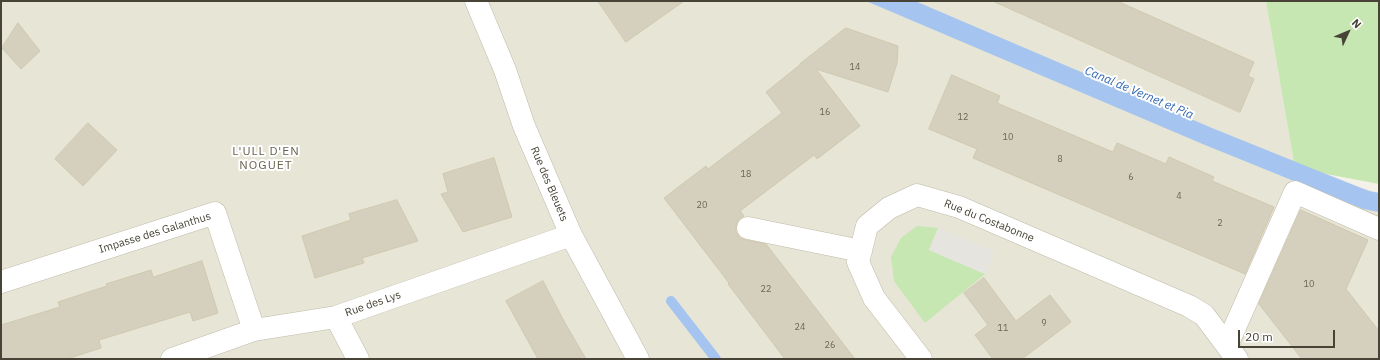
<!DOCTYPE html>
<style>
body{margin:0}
#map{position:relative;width:1380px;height:360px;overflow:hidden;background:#f4f2e8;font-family:"IBM Plex Sans",sans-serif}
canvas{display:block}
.frame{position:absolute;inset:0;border:2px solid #474336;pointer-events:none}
.north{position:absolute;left:1328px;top:12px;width:40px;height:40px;-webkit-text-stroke:3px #fff;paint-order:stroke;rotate:46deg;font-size:11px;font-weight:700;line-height:16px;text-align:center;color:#474336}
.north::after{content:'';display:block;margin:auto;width:14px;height:18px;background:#474336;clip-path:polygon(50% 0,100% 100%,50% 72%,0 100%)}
.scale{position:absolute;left:1238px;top:330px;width:97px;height:18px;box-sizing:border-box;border:2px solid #474336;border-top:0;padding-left:5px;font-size:12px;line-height:14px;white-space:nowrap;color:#474336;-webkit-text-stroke:3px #fff;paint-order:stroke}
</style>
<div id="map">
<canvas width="1380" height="360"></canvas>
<div class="frame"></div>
<div class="north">N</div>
<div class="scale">20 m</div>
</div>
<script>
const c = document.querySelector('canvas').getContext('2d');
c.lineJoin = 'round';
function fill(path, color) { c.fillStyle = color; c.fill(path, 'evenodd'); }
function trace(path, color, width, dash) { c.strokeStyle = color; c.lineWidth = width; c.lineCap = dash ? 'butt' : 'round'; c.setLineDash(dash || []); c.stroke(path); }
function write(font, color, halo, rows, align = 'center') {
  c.font = font + ' "IBM Plex Sans",sans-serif'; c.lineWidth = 4; c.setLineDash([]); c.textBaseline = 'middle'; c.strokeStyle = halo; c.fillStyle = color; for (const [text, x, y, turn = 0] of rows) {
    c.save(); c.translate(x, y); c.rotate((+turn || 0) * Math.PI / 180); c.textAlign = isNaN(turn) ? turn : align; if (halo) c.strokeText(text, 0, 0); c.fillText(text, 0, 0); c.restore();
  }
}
fill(new Path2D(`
 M1,1H1266L1295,168L1379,193V359H1Z`), '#e7e5d6');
fill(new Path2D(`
 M1266,1H1379V184L1295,168Z
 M917,226L938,228L929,250L985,274L925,323L894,281L891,257L901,238Z`), '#c6e7b1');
fill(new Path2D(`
 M938,228L995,252L985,274L929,250Z`), '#e5e4df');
fill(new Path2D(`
 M866,1H915L1212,128L1316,170L1369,191L1379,193V212L1363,209L1205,145Z`), '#a5c5f0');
trace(new Path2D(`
 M671,301L716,359`), '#a5c5f0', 10);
const building = new Path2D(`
 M598,1H684L626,42Z
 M993,1H1117L1254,62L1248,76L1254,79L1240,112Z
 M18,23L40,51L21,69L2,48Z
 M846,28L898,46L897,63L888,92L816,69L860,126L817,159L814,155L740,211L744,216L738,220L736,226V232L740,238L746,240L766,244L855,359H785L728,284L729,283L664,198L706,166L708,169L782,113L766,92L801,64H800Z
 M952,75L1000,96L997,103L1113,152L1117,143L1166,164L1169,157L1214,177L1212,181L1274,207L1245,274L973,158L977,149L929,129Z
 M88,123L117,150L83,186L55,159Z
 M494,158L512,217L463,232L441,194L448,192L443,174Z
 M397,200L400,206L418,241L362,258L364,263L315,278L302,236L351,220L349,214Z
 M1301,210L1368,240L1346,289L1379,331V359H1302L1259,304Z
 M202,261L218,313L193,321L190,312L99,340L101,348L67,359H1V325L60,307L58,302L107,286L106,284L151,270L153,277Z
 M984,278L1016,321L1050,295L1071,322L1022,359H993L975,335L988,325L964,293Z
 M543,281L565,323L586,359H538L506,301Z`);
fill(building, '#d5d0bd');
trace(building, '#d0c9b0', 1);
const minor = new Path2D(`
 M476,1L505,70L524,126L571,235L638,359
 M748,228L861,251
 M1,282L215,213L254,330
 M336,317L358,359
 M1227,345L1295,192L1379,229
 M172,359L254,330L336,317L571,235
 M921,359L874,298L858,262L867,226L889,208L917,195L959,207L1189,306L1204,315L1237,359`);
trace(minor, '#bfbbaa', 23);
trace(minor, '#fff', 22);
write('9px', '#6a6658', null, [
 ["14",855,67],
 ["16",825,112],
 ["12",963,117],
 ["10",1008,137],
 ["8",1060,159],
 ["18",746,174],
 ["6",1131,177],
 ["4",1179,196],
 ["20",702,205],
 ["2",1220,223],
 ["10",1309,284],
 ["22",766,289],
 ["9",1044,323],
 ["24",800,327],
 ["11",1003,328],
 ["26",830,345]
]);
write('11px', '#474336', '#fff', [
 ["Rue des Bleuets",549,184,67],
 ["Rue du Costabonne",989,221,22],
 ["Impasse des Galanthus",155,233,-17],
 ["Rue des Lys",373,304,-19]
]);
write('italic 12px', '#3066b2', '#fff', [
 ["Canal de Vernet et Pia",1139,93,23]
]);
c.letterSpacing = '1px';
write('12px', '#69634e', '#fff', [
 ["L'ULL D'EN",266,152],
 ["NOGUET",266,166]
]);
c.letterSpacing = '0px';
</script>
